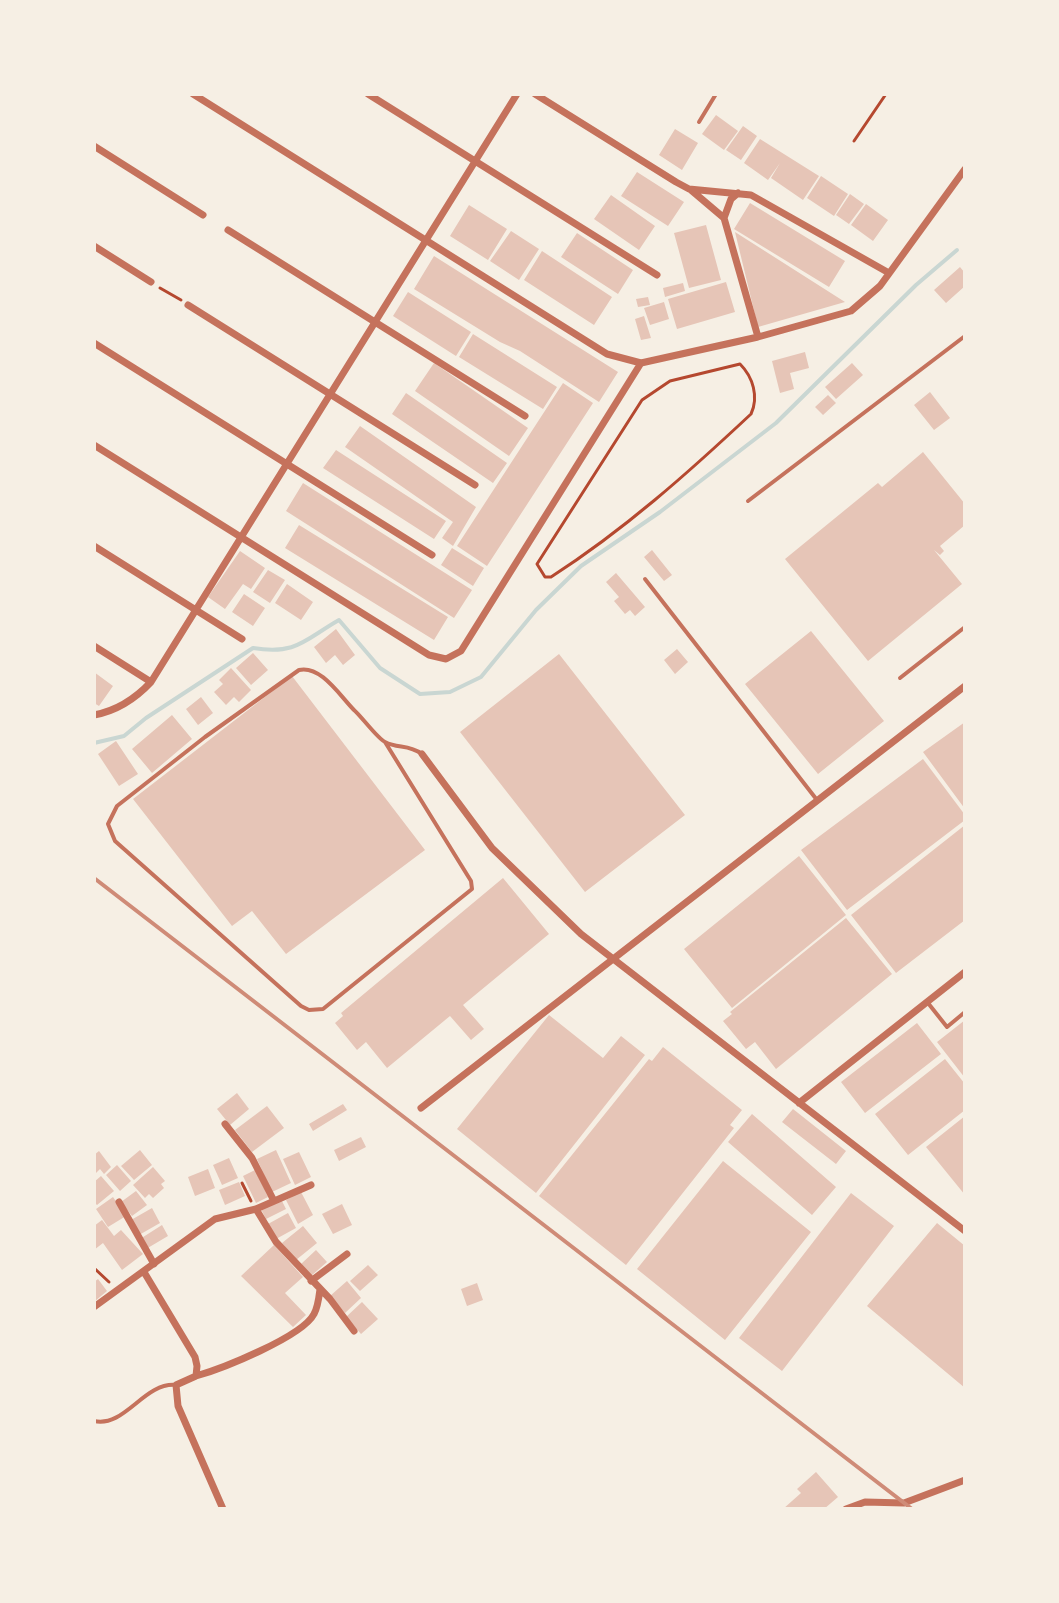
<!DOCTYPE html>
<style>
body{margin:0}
#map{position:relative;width:1059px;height:1603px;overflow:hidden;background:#f6efe4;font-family:"PT Sans Narrow",sans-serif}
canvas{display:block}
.frame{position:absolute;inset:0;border:96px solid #f6efe4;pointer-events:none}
</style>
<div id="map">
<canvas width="1059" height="1603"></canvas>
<div class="frame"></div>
</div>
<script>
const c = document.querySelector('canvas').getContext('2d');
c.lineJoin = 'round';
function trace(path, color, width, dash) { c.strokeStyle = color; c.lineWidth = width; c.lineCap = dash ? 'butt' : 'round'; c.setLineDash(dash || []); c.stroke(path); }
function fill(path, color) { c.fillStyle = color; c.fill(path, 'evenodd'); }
trace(new Path2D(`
 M94,743L124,736L146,718L253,648C297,655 304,640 339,620L380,668L420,694L450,692L481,677L536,610L581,566L660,512L776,423L916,285L957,250`), '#c9d6d2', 4);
fill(new Path2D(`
 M716,115L738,131L724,150L702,134Z
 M743,126L757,136L741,160L726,150Z
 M675,129L698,143L682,170L659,155Z
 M760,139L819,176L803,200L771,178L780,163L768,180L744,163Z
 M637,172L684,202L668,226L621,196Z
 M821,176L848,194L834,216L807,198Z
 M850,194L864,204L849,224L836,215Z
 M611,195L655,226L639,250L594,219Z
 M750,203L845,261L829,287L734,229Z
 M866,204L888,220L873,241L851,225Z
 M469,205L507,229L488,260L450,236Z
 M706,225L721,280L689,288L674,233Z
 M511,231L539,249L519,280L490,261Z
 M735,232L845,302L758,327Z
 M577,233L633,270L618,294L561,257Z
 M542,251L612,297L594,325L524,280Z
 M434,256L618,372L599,402L520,351L500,342L414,289Z
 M960,267L965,273V286L946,303L934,290Z
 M726,282L735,312L677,329L668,299Z
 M683,283L685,291L665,297L663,288Z
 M408,292L471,332L456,356L393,316Z
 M648,297L650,305L638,307L636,299Z
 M664,302L669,319L650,325L644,308Z
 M644,316L651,338L641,340L635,319Z
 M473,334L557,387L543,409L459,357Z
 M805,352L809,368L790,373L794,389L780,393L772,361Z
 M434,363L528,428L509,456L415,391Z
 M852,363L863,375L836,399L825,387Z
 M563,383L593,403L487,566L457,546Z
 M930,392L950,418L934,430L914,405Z
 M406,393L507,463L493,483L392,414Z
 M828,395L836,403L823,415L815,407Z
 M360,426L476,507L453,546L442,538L453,522L345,447Z
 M336,450L446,521L434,539L323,468Z
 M923,452L965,504V525L940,546L944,551L940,555L934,550L962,584L868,661L785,559L878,483L882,487Z
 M303,483L472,590L454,618L286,511Z
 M299,525L448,617L434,640L285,548Z
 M452,548L484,568L473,586L441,565Z
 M652,550L672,575L664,581L644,557Z
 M240,551L265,568L251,589L243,584L225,609L208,597Z
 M268,570L285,580L270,603L253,592Z
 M616,573L645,607L635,616L630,610L625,614L614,601L619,597L606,582Z
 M287,584L313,602L301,620L275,603Z
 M244,594L265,608L253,626L232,612Z
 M336,629L355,655L343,665L335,655L326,663L314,647Z
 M811,631L884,721L818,774L745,684Z
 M677,649L688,662L675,674L664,660Z
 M253,653L268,670L251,685L236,668Z
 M559,654L685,815L585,892L460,732Z
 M231,668L251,690L239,702L234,697L226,705L214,692L223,684L219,680Z
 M94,672L113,686L99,706L94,703Z
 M292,676L425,850L286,954L252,911L232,926L133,799Z
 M201,697L213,713L198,725L186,709Z
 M172,715L192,739L152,773L132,749Z
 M965,722V809L923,752Z
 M116,741L138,774L119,786L98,754Z
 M923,759L965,815V820L847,910L801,850Z
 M965,825V920L896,973L851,915Z
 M799,856L846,915L732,1008L684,949Z
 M503,878L549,934L463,1005L484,1029L471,1040L450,1016L387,1068L366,1042L357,1050L335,1023L343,1016L341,1013Z
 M846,918L892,974L776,1069L755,1042L746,1049L723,1021L732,1014L730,1012Z
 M549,1015L603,1058L621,1036L645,1055L536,1193L457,1129Z
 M965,1020V1078L937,1042Z
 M917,1023L941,1054L865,1113L841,1082Z
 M663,1047L742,1110L730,1125L734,1128L626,1265L539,1196L649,1059L652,1061Z
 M945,1059L965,1084V1110L908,1155L875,1114Z
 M237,1093L249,1109L230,1125L217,1109Z
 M343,1104L347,1110L313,1131L309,1124Z
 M267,1106L284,1128L252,1152L235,1130Z
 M793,1109L846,1151L836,1164L782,1122Z
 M752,1114L836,1187L812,1215L728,1142Z
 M965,1116V1195L926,1147Z
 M361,1137L366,1147L339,1161L334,1150Z
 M140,1150L152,1165L134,1180L121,1166Z
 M276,1150L291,1183L272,1192L257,1159Z
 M99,1151L111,1167L104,1174L100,1169L96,1173L94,1171V1155Z
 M299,1152L311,1177L295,1185L283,1159Z
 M229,1158L238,1178L222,1185L213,1165Z
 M723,1161L811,1232L725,1340L637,1269Z
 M117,1165L131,1181L120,1191L106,1175Z
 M153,1167L165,1181L161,1184L164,1188L153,1198L149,1194L145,1198L133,1185Z
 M208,1169L215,1188L195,1196L188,1177Z
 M255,1170L268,1197L256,1203L243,1176Z
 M101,1176L114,1191L97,1205L94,1202V1182Z
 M239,1182L245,1196L225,1205L219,1190Z
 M136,1191L147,1205L132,1216L121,1202Z
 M301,1192L313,1215L298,1224L286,1200Z
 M851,1193L894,1226L782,1371L739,1338Z
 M113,1197L126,1216L108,1227L96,1209Z
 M281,1199L286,1209L266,1219L261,1209Z
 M342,1204L352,1225L333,1234L322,1214Z
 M152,1208L160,1223L139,1235L131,1220Z
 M288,1213L296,1228L276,1239L268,1224Z
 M102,1220L114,1236L121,1230L143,1254L122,1270L103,1243L94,1250V1226Z
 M937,1223L965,1246V1388L867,1306Z
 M162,1225L168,1236L146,1249L140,1239Z
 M303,1226L317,1243L296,1260L282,1243Z
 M274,1245L303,1277L285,1293L306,1315L293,1327L241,1276Z
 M316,1250L327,1262L311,1276L301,1264Z
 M368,1265L378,1275L360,1291L350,1281Z
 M98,1279L107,1291L94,1302V1282Z
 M347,1281L361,1298L345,1313L330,1296Z
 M477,1283L483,1300L467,1306L461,1289Z
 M362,1302L378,1319L361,1334L346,1317Z
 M816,1472L838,1497L824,1509H783L801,1493L797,1489Z`), '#e6c5b7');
trace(new Path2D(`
 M854,141L886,94
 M160,288L181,300
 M740,364C753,377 759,397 751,414C688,473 624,530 551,577H545L537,564L642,400L670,381Z
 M242,1183L251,1201
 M94,1268L109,1282`), '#b5482f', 3);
trace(new Path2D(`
 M699,122L716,94
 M748,501L965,336
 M645,579L817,800
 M900,678L965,627
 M385,742L471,881L472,889L323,1009L309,1010L301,1006L115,841L108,824L117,806L205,737L299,670C321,665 340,696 354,710C362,717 377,738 385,742C398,749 408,744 422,754
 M928,1003L947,1027L965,1012
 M94,1421C125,1428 144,1382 176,1385`), '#c5725c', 4);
trace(new Path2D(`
 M193,94L607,354L641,363L758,337L851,311L880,286L965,169
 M368,94L657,275
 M535,94L676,182L689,189L751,195L889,273
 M94,146L203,215
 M691,190L724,218L758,337
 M724,218L731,199L738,193
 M228,230L525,416
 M94,246L151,282
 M188,305L475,485
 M94,343L432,555
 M94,445L429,655L446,659L461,651L641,363
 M94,546L242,639
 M94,646L151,682
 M94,715C116,711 136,698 151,682L517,94
 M422,754L492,848L581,934L965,1231
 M799,1103L965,972
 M421,1108L965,686
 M225,1124L252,1158L274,1201
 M119,1202L154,1264
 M256,1209L276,1242L330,1299L354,1331
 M144,1272L195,1357L197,1366L196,1376L176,1385L178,1406L223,1509
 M311,1281L347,1254
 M94,1307L215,1219L256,1209L311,1185
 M196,1376C221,1369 302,1337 314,1314C318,1307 319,1297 320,1289
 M846,1509L865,1502L904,1503L965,1480`), '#c5725c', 7);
trace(new Path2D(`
 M94,878L912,1509`), '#cf8b77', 4);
</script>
